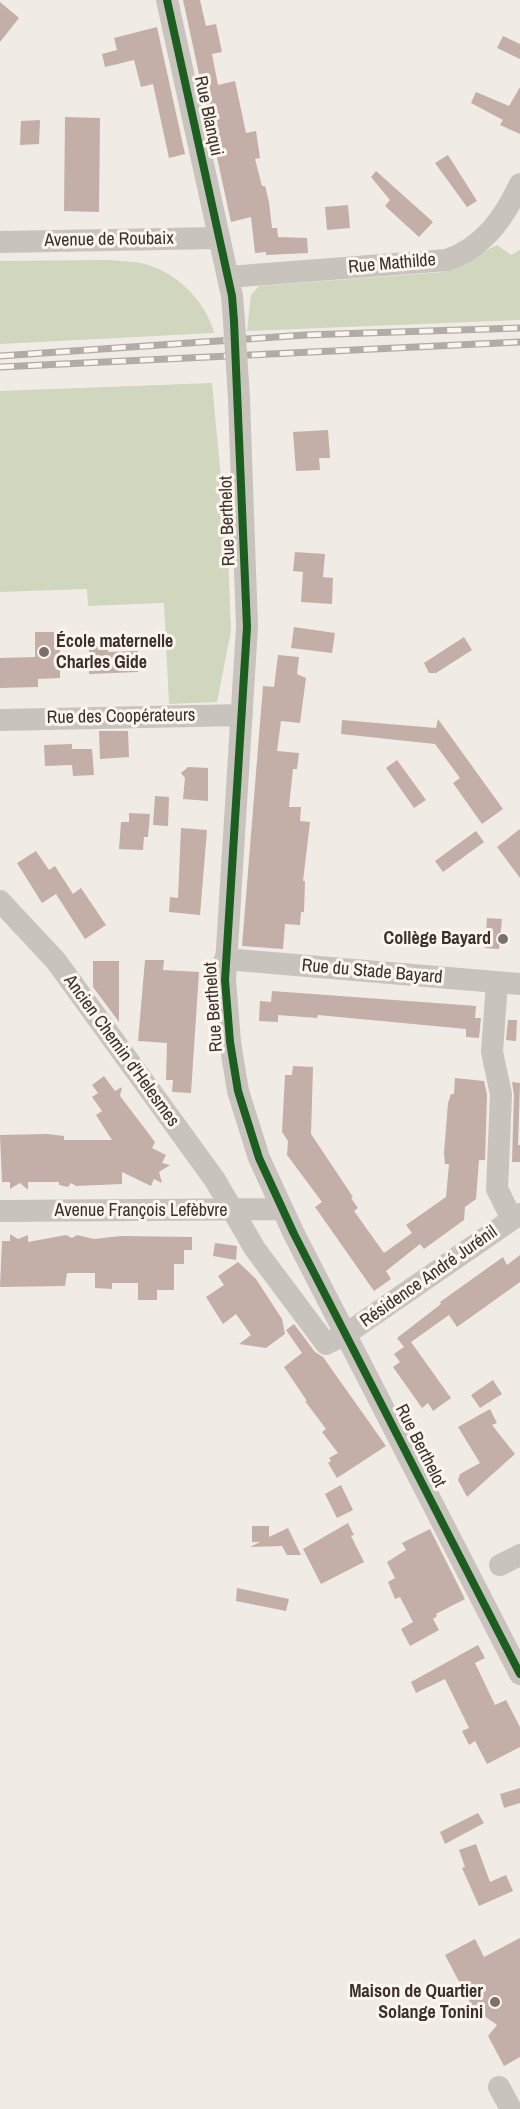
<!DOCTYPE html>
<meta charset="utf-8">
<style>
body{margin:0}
canvas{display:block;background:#f0ebe5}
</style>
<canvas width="520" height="2109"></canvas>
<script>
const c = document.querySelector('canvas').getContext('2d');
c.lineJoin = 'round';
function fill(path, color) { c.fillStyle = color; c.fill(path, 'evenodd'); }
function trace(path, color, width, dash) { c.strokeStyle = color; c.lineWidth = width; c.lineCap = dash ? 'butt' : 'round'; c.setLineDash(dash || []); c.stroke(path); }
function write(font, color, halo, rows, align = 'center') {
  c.font = font + ' "Archivo Narrow",sans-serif'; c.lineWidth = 6; c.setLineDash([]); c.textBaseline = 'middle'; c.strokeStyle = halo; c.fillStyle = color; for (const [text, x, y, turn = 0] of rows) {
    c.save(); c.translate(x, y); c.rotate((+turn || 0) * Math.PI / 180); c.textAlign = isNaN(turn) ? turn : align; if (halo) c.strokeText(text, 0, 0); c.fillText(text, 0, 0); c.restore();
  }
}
fill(new Path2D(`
 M497,245L511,255L520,250V320L247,331L251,295L259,286L443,272Z
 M107,260C118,261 129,261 140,263C173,269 206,300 214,333L0,344V261Z
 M212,383L228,553L231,631L217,702L169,704L164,603L88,606L87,589L0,592V391Z`), '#d1d6bf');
fill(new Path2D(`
 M183,0H200L206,26L216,24L222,52L212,54L218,85L235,81L246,133L256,131L260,158L255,159L262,186H265L269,202L272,228H277L278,237L307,238L308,253L266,255V252L255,253L251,217L231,222Z
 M0,2L19,18L0,42Z
 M157,27L185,154L169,158L153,84L141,87L134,60L105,67L102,54L117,50L114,38Z
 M503,36L520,44V59L497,48Z
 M520,87V134L500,125L503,120L471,103L476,92L509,106Z
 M65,117L100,118L99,212L64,211Z
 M40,120L39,144L20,145L21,121Z
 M448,155L477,201L467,207L435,163Z
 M376,171L433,222L419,237L385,206L390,200L371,177Z
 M348,205L350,228L327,230L325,207Z
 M328,430L330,458H319L320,470L296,471L293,432Z
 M295,552L325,554L323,577L333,578L332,604L301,602L303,572L293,571Z
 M294,627L335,633L332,653L291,648Z
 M35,632H60V678L38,679V687L0,688V658L35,657Z
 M464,637L472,650L436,673H429L424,663Z
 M108,643V652L138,651V672L89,674V644Z
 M278,655L299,657L297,674L306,678L300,723L281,721L277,751L299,753L297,769H293L289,807H301L300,821L310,822L303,881H305L304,912H301L300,925L285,924L283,949L242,946L263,686L274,687Z
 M438,719L503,809L482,824L453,783L460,778L435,744L341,734L342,720L436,728Z
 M99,731H128L129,757L100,759Z
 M72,744V749H92L94,775L73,776L72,765L45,766L44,745Z
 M397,760L426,800L414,808L386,768Z
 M188,767L208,768V801L183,799L185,778L181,773Z
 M155,796L169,797L168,826L153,825Z
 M129,813L150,814L148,837H144L143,850L119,849L121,822H129Z
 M181,828L207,830L200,915L169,912L170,897L178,898Z
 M520,829V878L497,847Z
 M476,831L484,842L443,872L435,861Z
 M36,851L49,870L55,866L73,894L81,888L106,925L85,939L56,894L42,903L17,863Z
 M487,918L502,919L499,949L485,948Z
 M145,960H164L163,970L199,972L191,1093L172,1092L173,1080H166L167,1043L138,1041Z
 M93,961H119V1022L93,987Z
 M272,991L476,1006L475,1018H481L479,1038L466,1037V1029L318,1015L317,1018L278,1015V1022L259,1021L260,1001L271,1002Z
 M508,1020H517L516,1041L506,1040Z
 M293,1066L313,1067L311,1134L353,1197L351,1198L358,1208L354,1211L384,1253L412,1233L406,1225L446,1197L449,1164H445L444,1153L448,1103L451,1094H454L455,1078L484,1081L487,1095L485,1160H479L476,1199L465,1207L464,1220L424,1249L420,1244L386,1271L391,1279L374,1291L315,1207L322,1202L287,1155L288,1141L282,1132L285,1075H292Z
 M104,1076L115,1091L122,1087L120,1096L155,1142L152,1148L166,1155L162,1163L170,1165L159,1172L162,1183L154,1179L151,1186L122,1172V1184L76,1186L71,1183L68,1187L59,1185V1182H28V1190L20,1183L10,1189V1182H2L0,1135L47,1134L64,1136V1140H112L96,1115L102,1111L92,1097L98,1093L92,1085Z
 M512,1082L520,1083L518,1145H520V1162H512L514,1095Z
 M10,1234L18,1239L28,1235V1242L66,1235L72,1238L77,1235L94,1239L121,1236L192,1237V1250H184V1264H174V1290H157V1300H138V1283H112V1289L95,1288V1273H67L65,1286L0,1287L2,1241H10Z
 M215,1243L237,1246L236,1260L213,1256Z
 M520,1255V1282L457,1327L449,1315L404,1347L397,1338L441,1304L440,1302L503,1257L507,1265Z
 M238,1262L256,1279L282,1319L285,1334L266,1348L239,1344L251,1335L236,1314L223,1324L206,1297L224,1285L218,1276Z
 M294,1324L315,1352L323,1357L386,1446L337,1478L328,1463L331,1461L329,1458L338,1453L322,1432L326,1429L305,1401H307L284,1367L302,1353L286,1330Z
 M411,1342L451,1398L433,1411L428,1403L422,1408L393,1367L400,1362L394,1354Z
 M493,1380L502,1394L480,1408L471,1395Z
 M490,1409L497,1423L492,1425L515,1454L467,1497L458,1480L460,1474L480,1463L458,1427Z
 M341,1485L353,1510L337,1518L325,1494Z
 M348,1523L354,1535L351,1536L364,1562L321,1584L303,1549Z
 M252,1526H269V1537L288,1528L301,1555H287L282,1546L250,1547L260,1542H252Z
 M430,1529L465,1599L436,1614L437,1616L433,1619L439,1630L410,1646L401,1629L413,1622L400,1597L395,1599L388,1582L395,1578L387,1562L406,1550L402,1543Z
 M237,1588L289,1599L286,1611L236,1601Z
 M478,1645L485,1658L475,1663L495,1705L506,1700L520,1727V1747L487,1764L475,1741L469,1745L462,1731L469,1728L445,1679L416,1693L411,1682Z
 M520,1788V1803L504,1808L500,1794Z
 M478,1813L484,1823L445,1844L440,1832Z
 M476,1844L490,1882L506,1875L513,1891L479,1906L462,1868L465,1867L459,1850Z
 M520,1938V2057L504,2066L488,2036L497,2025L473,2008L445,1955L475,1939L484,1957Z`), '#c3afa7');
trace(new Path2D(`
 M167,0L232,296L234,321
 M0,242L219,238
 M228,277L447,260C484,247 504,218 520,184
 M239,399L247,627L225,980L230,1042L238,1091L259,1158L294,1234L520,1674
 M0,720L242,715
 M0,901L56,961L215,1180L255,1249L326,1344L346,1334L520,1214
 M225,959L520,984
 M497,982L492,1052L501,1094L497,1189L512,1219
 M0,1211L282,1209
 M500,1565L520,1555
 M499,2087L511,2109`), '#c9c3be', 22);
const rail = new Path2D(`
 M0,356L305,335L520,328
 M0,367L520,342`);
trace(rail, '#b1aca8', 7);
trace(rail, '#fbf5ee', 4.5, [14]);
trace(new Path2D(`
 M234,321L239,399`), '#c9c3be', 22);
trace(new Path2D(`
 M167,0L232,296L234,321L247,627L225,980L230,1042L238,1091L259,1158L294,1234L520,1674`), '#1b5e20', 8);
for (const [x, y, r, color] of [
 [44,652,6,"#7a716c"],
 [503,939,6,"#7a716c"],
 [495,2002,6,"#7a716c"]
]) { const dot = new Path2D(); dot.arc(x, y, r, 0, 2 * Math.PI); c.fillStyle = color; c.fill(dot); trace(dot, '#fbf5ee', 2); }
write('18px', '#3b302b', '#fbf5ee', [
 ["Rue Blanqui",208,116,78],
 ["Avenue de Roubaix",109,240,-1],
 ["Rue Mathilde",392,264,-5],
 ["Rue Berthelot",228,521,-92],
 ["Rue des Coopérateurs",121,717,-1],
 ["Rue du Stade Bayard",372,972,5],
 ["Rue Berthelot",214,1007,-94],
 ["Ancien Chemin d'Helesmes",121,1051,54],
 ["Avenue François Lefèbvre",141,1211],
 ["Résidence André Jurénil",429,1277,-35],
 ["Rue Berthelot",420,1446,63]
]);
write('bold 18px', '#3b302b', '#fbf5ee', [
 ["École maternelle",56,642,"left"],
 ["Charles Gide",56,663,"left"],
 ["Collège Bayard",491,939],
 ["Maison de Quartier",483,1992],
 ["Solange Tonini",483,2013]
], 'right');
</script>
